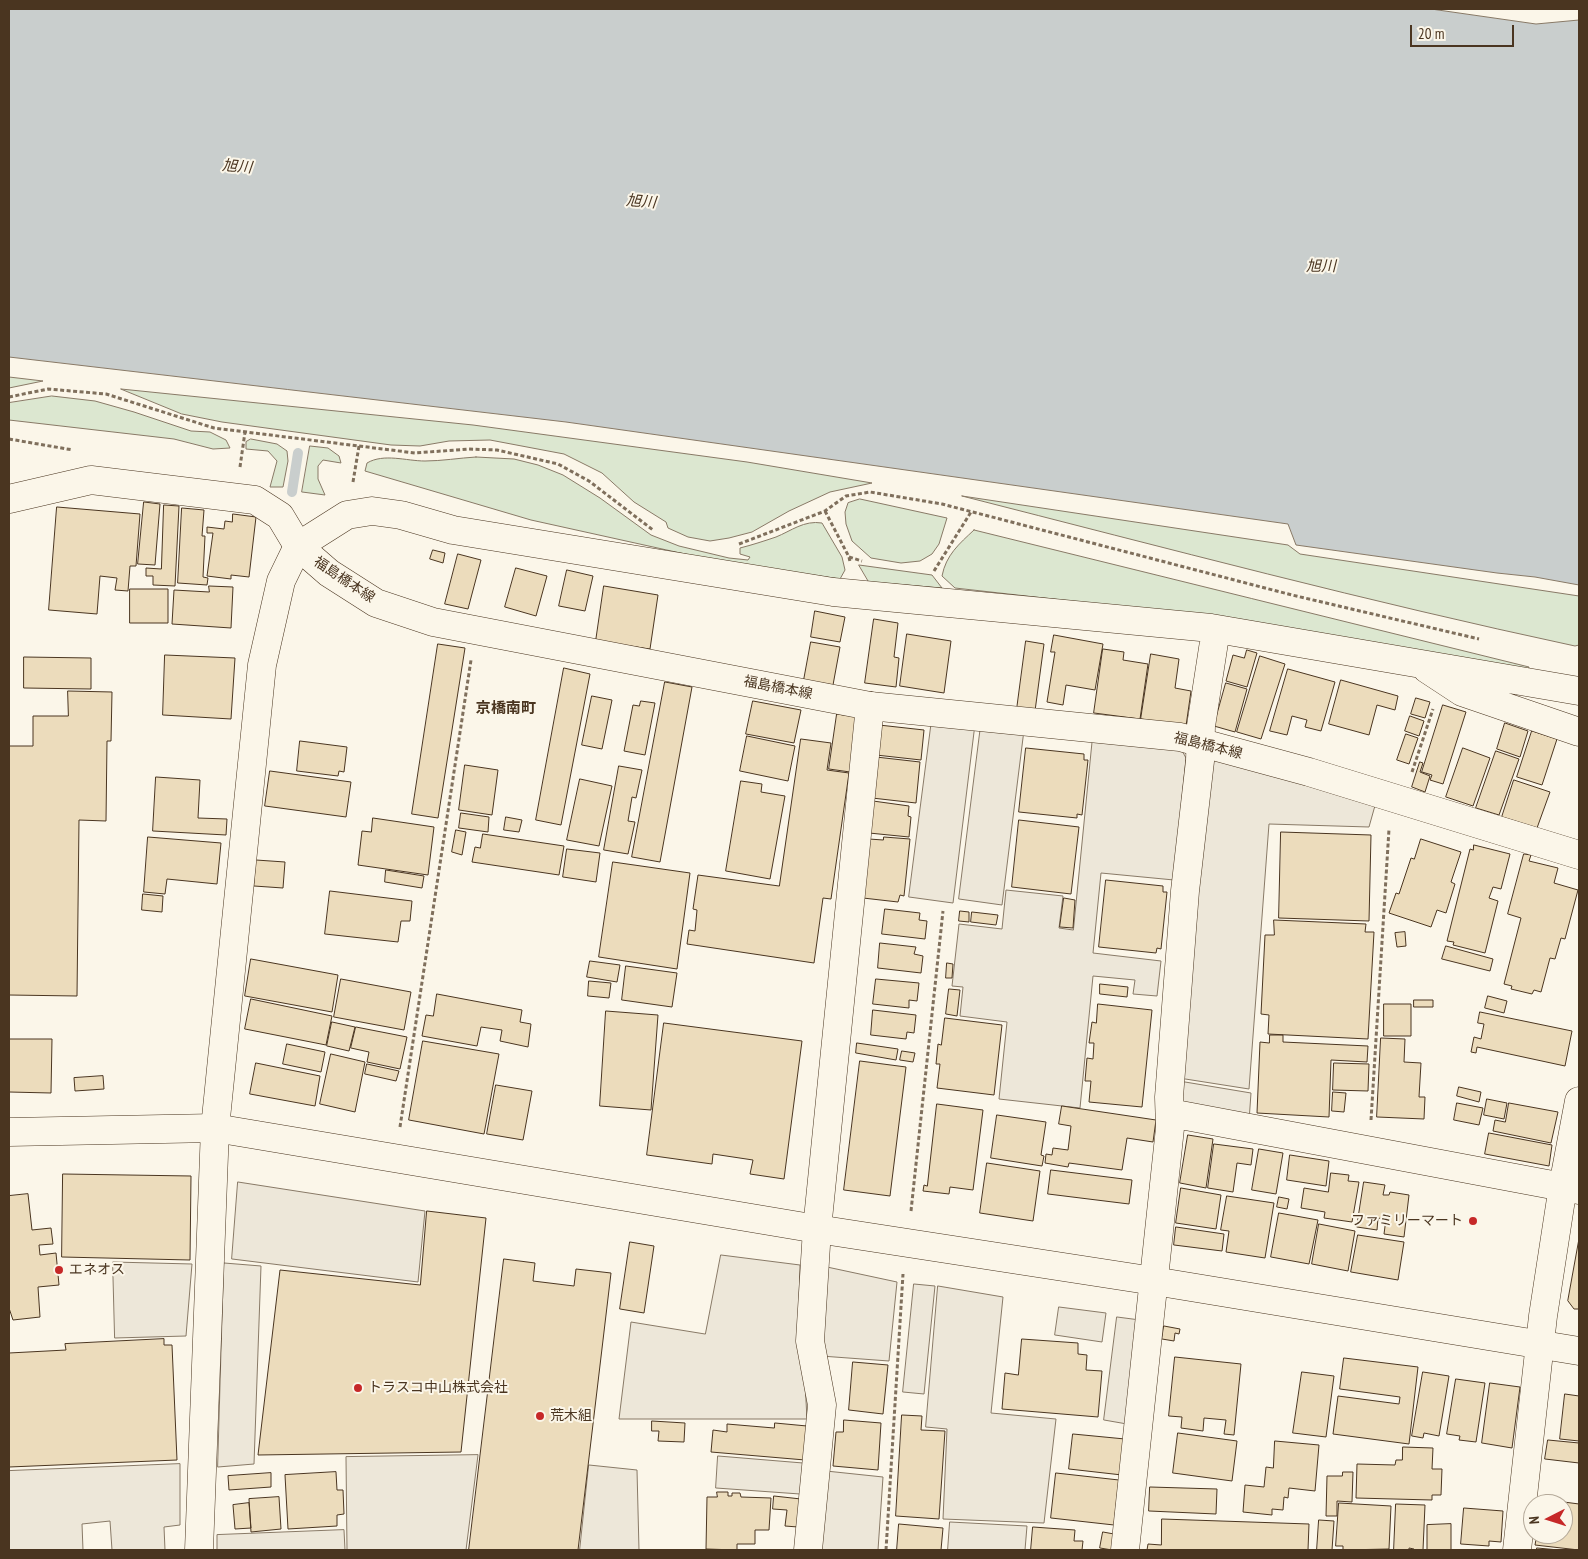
<!DOCTYPE html>
<meta charset="utf-8">
<style>
body{margin:0}
#map{position:relative;width:1588px;height:1559px;overflow:hidden;background:#fbf6e9;font-family:"PT Sans Narrow",sans-serif}
canvas{display:block}
.frame{position:absolute;inset:0;border:10px solid #4a3520;pointer-events:none}
.north{position:absolute;left:1523px;top:1494px;width:50px;height:50px;box-sizing:border-box;background:#fbf6e9;border:1px solid #b4a999;border-radius:50%;rotate:265deg;font-size:14px;font-weight:700;line-height:20px;text-align:center;color:#4a3520}
.north::after{content:'';display:block;margin:auto;width:18px;height:22px;background:#c62828;clip-path:polygon(50% 0,100% 100%,50% 72%,0 100%)}
.scale{position:absolute;left:1410px;top:25px;width:104px;height:22px;box-sizing:border-box;border:2px solid #4a3520;border-top:0;padding-left:6px;font-size:15px;line-height:18px;white-space:nowrap;color:#4a3520;-webkit-text-stroke:4px #fbf6e9;paint-order:stroke}
</style>
<div id="map">
<canvas width="1588" height="1559"></canvas>
<div class="frame"></div>
<div class="north">N</div>
<div class="scale">20 m</div>
</div>
<script>
const c = document.querySelector('canvas').getContext('2d');
c.lineJoin = 'round';
function fill(path, color) { c.fillStyle = color; c.fill(path, 'evenodd'); }
function trace(path, color, width, dash) { c.strokeStyle = color; c.lineWidth = width; c.lineCap = dash ? 'butt' : 'round'; c.setLineDash(dash || []); c.stroke(path); }
function write(font, color, halo, rows, align = 'center') {
  c.font = font + ' "PT Sans Narrow","Noto Sans JP",sans-serif'; c.lineWidth = 4; c.setLineDash([]); c.textBaseline = 'middle'; c.strokeStyle = halo; c.fillStyle = color; for (const [text, x, y, turn = 0] of rows) {
    c.save(); c.translate(x, y); c.rotate((+turn || 0) * Math.PI / 180); c.textAlign = isNaN(turn) ? turn : align; if (halo) c.strokeText(text, 0, 0); c.fillText(text, 0, 0); c.restore();
  }
}
const green = new Path2D(`
 M9,377L43,381L9,388Z
 M121,389L473,425L747,462L872,483L830,492L789,511L752,532L729,538L710,541L688,537L668,528L666,522L634,502L602,473L564,454L490,440L449,441L420,446L391,445L222,422L182,414Z
 M52,396L95,401L134,412L191,431L210,432L226,440L230,448L213,449L174,439L9,420V403Z
 M251,439L277,444L287,451L288,461L283,487H270L277,461L268,451L246,449V442Z
 M310,446L328,448L339,456L341,463L323,460L318,466V479L325,495L302,492Z
 M476,457L514,459L538,465L563,475L600,498L651,535L679,546L729,558L748,560L750,557L740,554V548C752,545 764,541 776,537C791,531 804,520 822,523L842,557L845,570L840,579L721,562L531,520L365,471L367,463C384,453 406,461 425,461C442,461 459,458 476,457Z
 M962,496L1288,545L1300,554L1579,596V645L1575,646C1369,602 1166,548 962,496Z
 M860,499L947,518L939,544L932,554L920,561L901,563L871,558L852,541L846,524L845,512L848,503Z
 M974,530L1529,667L1528,671L1151,610L955,588L942,576C946,555 959,544 974,530Z
 M859,565L932,575L942,588L869,582Z`);
fill(green, '#dce7d0');
trace(green, '#887966', 1);
const parking = new Path2D(`
 M932,719L975,724L953,903L909,897Z
 M981,725L1024,730L1002,905L959,899Z
 M1093,736L1179,745L1186,758L1174,880L1101,873L1093,953L1161,961L1157,996L1133,994L1135,980L1093,976L1080,1108L999,1099L1007,1022L960,1016L963,987L952,986L959,924L1002,929L1006,890L1063,896L1059,928L1073,930Z
 M1216,759L1376,802L1369,827L1269,824L1249,1089L1179,1078L1208,760Z
 M1179,1081L1251,1093L1249,1121L1176,1106Z
 M238,1182L425,1211L418,1282L232,1259Z
 M721,1255L800,1265L798,1341L805,1382L807,1419H619L631,1322L705,1334Z
 M113,1262L192,1264L186,1336L115,1338Z
 M224,1263L261,1266L254,1464L218,1467Z
 M827,1267L897,1282L889,1361L821,1356Z
 M914,1284L935,1286L924,1394L903,1392Z
 M938,1286L1003,1297L991,1413L1056,1419L1044,1523L943,1519L947,1429L926,1427Z
 M1059,1307L1106,1313L1102,1342L1055,1335Z
 M1117,1317L1140,1320L1127,1424L1104,1420Z
 M478,1455L466,1550H347L346,1457Z
 M718,1456L803,1463L800,1494L716,1488Z
 M180,1464V1525L164,1527L165,1550H112L110,1521L82,1524L83,1550H9V1471Z
 M589,1465L637,1470L639,1550H580Z
 M826,1471L883,1477L878,1550H818Z
 M950,1522L1027,1526L1025,1550H948Z
 M344,1530L345,1550H217V1535Z`);
fill(parking, '#ede7d9');
trace(parking, '#887966', 1);
const water = new Path2D(`
 M9,9H1431L1536,24L1579,20V585L1535,577L1497,573L1296,545L1288,524L566,422L9,357Z`);
fill(water, '#c9cecd');
trace(water, '#887966', 1);
trace(new Path2D(`
 M292,492L298,453`), '#c9cecd', 10);
const building = new Path2D(`
 M144,502L160,504L155,565L138,564Z
 M164,505L179,506L175,586L153,585V576H146V568L161,569Z
 M57,507L140,514L136,566H130L128,591L115,590L117,578L100,576L97,614L49,610Z
 M182,508L204,510L202,536H205L203,577L208,578L207,585L178,583Z
 M233,514L256,517L249,577L231,575V579L207,576L213,533H207V527L224,529L225,521L232,522Z
 M433,550L445,553L443,563L430,559Z
 M458,554L481,560L468,609L445,604Z
 M516,568L547,576L536,616L505,607Z
 M567,570L593,576L585,611L559,606Z
 M209,586L233,587L231,628L172,624L174,590L209,592Z
 M604,586L658,595L650,649L596,641Z
 M130,589H168V623H130Z
 M815,611L845,617L840,642L811,637Z
 M874,619L898,623L894,657L899,658L896,687L865,683Z
 M907,634L951,641L944,693L900,686Z
 M1054,635L1103,644L1095,690L1066,685L1063,705L1047,702L1055,652H1051Z
 M1026,641L1044,644L1035,711L1017,709Z
 M811,642L840,647L833,685L804,680Z
 M438,644L465,648L438,818L412,814Z
 M1103,649L1124,652L1123,660L1148,664L1140,719L1094,713Z
 M1247,650L1257,653L1247,687L1226,681L1233,655L1244,658Z
 M1151,654L1179,659L1175,688L1191,691L1186,726L1141,719Z
 M165,655L235,658L231,719L163,715Z
 M1260,656L1285,664L1261,739L1237,732Z
 M24,657L91,658V689L24,688Z
 M564,668L590,674L561,825L536,820Z
 M1288,669L1335,682L1321,731L1305,727L1307,720L1292,716L1287,735L1270,731Z
 M1341,680L1398,696L1395,710L1377,705L1369,735L1329,724Z
 M665,682L692,687L660,862L632,857Z
 M1226,683L1247,689L1235,732L1214,726Z
 M68,691L112,692L111,741H107L106,821L79,820L77,996L9,995V746H33V716H68Z
 M592,696L612,700L602,749L582,745Z
 M1416,698L1430,702L1425,718L1411,714Z
 M641,701L655,703L645,755L624,751L633,705L639,706Z
 M753,701L801,710L794,743L746,734Z
 M1443,705L1466,712L1443,784L1430,780L1432,775L1422,772Z
 M837,714L858,717L850,772L829,769Z
 M1410,716L1424,721L1419,736L1405,731Z
 M1505,723L1528,731L1520,757L1497,749Z
 M879,725L924,730L921,760L876,755Z
 M1532,731L1557,739L1542,785L1517,777Z
 M1406,734L1418,738L1409,764L1397,760Z
 M747,736L795,746L788,781L740,771Z
 M801,739L831,743L827,770L849,773L831,899L823,898L814,963L687,944L689,930L695,931L697,910L693,909L698,875L779,886Z
 M300,741L347,747L344,772L339,771L338,776L297,771Z
 M1026,748L1084,754V760H1088L1082,815L1077,814V818L1019,812Z
 M1463,748L1490,758L1473,806L1446,797Z
 M1496,751L1519,759L1499,815L1476,808Z
 M876,757L920,762L916,803L872,798Z
 M1420,762L1423,763L1420,772L1430,776L1425,792L1412,787Z
 M465,765L498,770L492,815L459,810Z
 M619,766L642,770L636,798L632,797L628,821L635,822L628,854L604,850Z
 M270,771L351,782L346,817L265,806Z
 M156,777L200,780L198,818L227,819L226,835L153,831Z
 M580,779L612,786L599,846L567,840Z
 M1514,780L1550,792L1537,828L1502,817Z
 M741,781L762,784L761,792L785,796L770,879L726,871Z
 M873,801L909,806L908,816L911,817L909,837L869,833Z
 M461,813L489,817L488,832L459,828Z
 M506,817L522,820L519,832L504,830Z
 M373,818L434,827L428,875L358,865L362,831L371,832Z
 M1019,820L1079,827L1071,894L1012,887Z
 M456,830L466,832L462,855L452,852Z
 M1281,832L1371,835L1369,921L1279,918Z
 M483,834L564,846L559,875L472,862L475,847L480,848Z
 M148,837L221,843L217,884L167,879L165,894L144,892Z
 M884,837L910,839L904,896L900,895L898,902L863,898L869,839L883,840Z
 M1421,839L1461,852L1451,882L1455,884L1446,913L1437,910L1431,927L1389,913L1396,893L1399,894L1411,858L1414,859Z
 M1474,845L1510,854L1501,889L1493,887L1489,898L1498,901L1485,953L1453,945L1454,942L1447,941L1470,849L1473,850Z
 M567,849L600,853L596,882L563,877Z
 M1524,854L1531,855L1529,861L1558,868L1554,883L1578,890L1565,939L1561,938L1555,959L1550,958L1541,992L1534,990L1532,994L1511,989L1512,986L1504,984L1521,918L1508,914Z
 M256,860L285,862L283,888L254,886Z
 M613,862L690,873L677,969L599,957Z
 M386,870L424,876L422,888L385,882Z
 M1106,880L1163,886V892H1167L1161,949L1157,948L1156,953L1099,947Z
 M330,891L412,901L410,921H401L398,942L325,934Z
 M143,894L163,896L162,912L142,910Z
 M1064,898L1075,900L1073,928L1060,927Z
 M885,909L920,913L919,920L927,921L925,939L882,934Z
 M960,911L969,912V922L959,921Z
 M972,912L998,915L996,925L971,922Z
 M1274,920L1366,924L1365,932H1374L1368,1039L1268,1034L1269,1015L1261,1014L1265,935H1274Z
 M1405,932L1406,946L1397,947L1395,933Z
 M880,943L916,947L914,954L923,956L921,973L878,968Z
 M1446,946L1493,959L1490,971L1442,959Z
 M251,959L338,975L332,1012L245,996Z
 M590,961L620,965L617,982L587,977Z
 M947,963L953,964L952,978H946Z
 M626,966L677,973L672,1007L622,1000Z
 M341,979L411,992L404,1030L334,1017Z
 M876,979L919,983L917,1001L909,1000V1008L873,1004Z
 M589,981L611,983L609,998L588,996Z
 M1100,984L1128,987L1127,997L1100,994Z
 M949,989L960,990L957,1016L946,1014Z
 M437,994L522,1010L520,1022L531,1024L528,1047L500,1041L502,1030L481,1027L477,1046L422,1036L426,1015L433,1016Z
 M1488,996L1507,1001L1504,1013L1485,1008Z
 M251,999L332,1016L326,1045L245,1029Z
 M1414,1000H1433V1007H1414Z
 M1098,1004L1152,1010L1142,1107L1089,1102L1091,1081H1085L1087,1058L1093,1059L1094,1043H1089L1092,1022L1096,1023Z
 M1384,1004H1411V1036H1384Z
 M873,1010L916,1015L914,1033L907,1032L906,1039L871,1035Z
 M606,1011L658,1015L651,1110L600,1106Z
 M1480,1012L1572,1031L1565,1066L1477,1047L1476,1053L1471,1052L1474,1037L1481,1039L1484,1024L1478,1023Z
 M945,1018L1002,1025L994,1095L937,1088L940,1064H936L938,1044L941,1045Z
 M332,1022L355,1027L349,1051L327,1046Z
 M664,1023L802,1041L784,1179L750,1174L753,1160L713,1154L712,1164L647,1155Z
 M356,1027L407,1037L400,1069L367,1062L369,1052L351,1048Z
 M1270,1035H1283V1042L1368,1046L1367,1062L1331,1060L1329,1117L1257,1113L1260,1042L1269,1043Z
 M1381,1038L1405,1039L1404,1062L1421,1063L1419,1097H1425L1424,1119L1377,1117Z
 M9,1039H52L51,1093L9,1092Z
 M423,1041L499,1054L484,1134L409,1120Z
 M857,1043L898,1049L896,1060L856,1053Z
 M287,1044L325,1052L321,1072L283,1064Z
 M902,1051L915,1053L913,1062L900,1060Z
 M331,1054L365,1062L355,1112L320,1104Z
 M860,1061L906,1067L890,1196L844,1190Z
 M256,1063L320,1076L315,1106L250,1094Z
 M1334,1063L1369,1064L1368,1091L1333,1090Z
 M367,1064L399,1071L396,1081L365,1074Z
 M103,1076L104,1089L75,1091L74,1078Z
 M496,1085L532,1091L523,1140L487,1134Z
 M1459,1087L1481,1092L1479,1102L1457,1096Z
 M1333,1092L1346,1093L1344,1112L1332,1111Z
 M1487,1099L1507,1103L1504,1119L1484,1115Z
 M1457,1103L1483,1108L1479,1125L1454,1120Z
 M1509,1103L1558,1112L1551,1143L1493,1131L1495,1120L1505,1122Z
 M937,1104L983,1110L973,1190L950,1187L949,1194L923,1191L924,1185L927,1186Z
 M1062,1106L1156,1120L1153,1142L1127,1138L1122,1170L1069,1163L1068,1167L1045,1163L1046,1154L1052,1155L1053,1148L1068,1150L1071,1126L1059,1124Z
 M997,1115L1046,1122L1041,1155L1044,1156L1042,1166L991,1158Z
 M1489,1133L1552,1145L1549,1166L1485,1154Z
 M1188,1135L1213,1139L1206,1188L1180,1183Z
 M1214,1144L1253,1149L1251,1165L1237,1163L1233,1192L1208,1188Z
 M1259,1149L1283,1153L1276,1194L1252,1190Z
 M1290,1155L1329,1161L1326,1186L1287,1180Z
 M987,1163L1040,1171L1033,1221L980,1213Z
 M1051,1170L1132,1180L1129,1204L1048,1194Z
 M1331,1173L1349,1175L1348,1181L1359,1182L1352,1222L1324,1218L1325,1212L1301,1208L1304,1188L1328,1192Z
 M63,1174L191,1176L190,1260L62,1257Z
 M1364,1182L1385,1185L1383,1195H1389L1390,1192L1409,1195L1404,1237L1384,1234L1386,1219L1378,1218L1377,1230L1357,1227Z
 M1181,1188L1221,1195L1216,1229L1176,1223Z
 M28,1194L32,1230L51,1228L53,1244L39,1245L40,1255L56,1253L59,1285L38,1287L40,1317L13,1320L9,1308V1196Z
 M1227,1196L1274,1203L1265,1258L1226,1252L1229,1231L1221,1230Z
 M1279,1197L1289,1199L1287,1209L1277,1207Z
 M427,1211L486,1218L461,1452L258,1455L280,1270L420,1285Z
 M1279,1213L1318,1220L1309,1264L1271,1257Z
 M1319,1224L1355,1231L1348,1271L1312,1264Z
 M1176,1227L1224,1234L1222,1251L1174,1245Z
 M1358,1235L1404,1242L1398,1280L1351,1272Z
 M1579,1239V1309H1574L1568,1301Z
 M630,1242L654,1246L644,1313L620,1309Z
 M504,1259L535,1263L533,1281L574,1286L576,1269L611,1273L578,1550H469Z
 M1164,1326L1180,1329L1179,1334L1175,1333L1174,1341L1162,1339Z
 M164,1339V1345H172L177,1460L9,1467V1353L66,1350L65,1344Z
 M1022,1339L1078,1343V1354L1087,1355L1086,1370L1102,1371L1098,1417L1002,1409L1005,1373L1018,1375Z
 M1175,1357L1241,1364L1234,1435L1224,1434L1226,1420L1204,1418L1203,1431L1181,1428L1182,1417L1169,1416Z
 M1344,1358L1418,1367L1409,1444L1333,1434L1338,1396L1399,1404L1400,1397L1340,1389Z
 M853,1362L888,1365L883,1414L849,1410Z
 M1302,1372L1334,1376L1326,1437L1293,1433Z
 M1423,1372L1449,1376L1439,1436L1424,1433L1423,1438L1412,1436Z
 M1456,1379L1485,1383L1476,1442L1459,1440L1460,1436L1447,1434Z
 M1490,1383L1520,1387L1512,1448L1482,1443Z
 M1565,1394L1579,1396V1441L1560,1439Z
 M902,1415L922,1416L921,1430L945,1431L939,1519L896,1516Z
 M844,1420L881,1423L878,1470L833,1466L836,1432H843Z
 M652,1421L685,1423L684,1442L658,1441L659,1431H652Z
 M775,1423L807,1426L805,1460L711,1452L713,1430L727,1432V1424L774,1428Z
 M1178,1433L1237,1441L1232,1481L1173,1473Z
 M1073,1434L1125,1439L1122,1475L1069,1469Z
 M1548,1440L1579,1443V1463L1545,1459Z
 M1275,1441L1319,1445L1315,1491L1289,1488L1288,1498L1284,1497L1283,1510L1272,1509V1515L1243,1512L1245,1485L1264,1487L1266,1467L1273,1468Z
 M1403,1447L1433,1448L1432,1469H1442L1441,1495H1432V1500L1356,1498L1357,1464L1395,1465L1396,1460H1402Z
 M336,1472L337,1490H343L344,1514L337,1515V1526L288,1529L285,1475Z
 M1343,1472H1353L1352,1502L1337,1501V1516H1326L1327,1476H1342Z
 M271,1473V1487L229,1490L228,1476Z
 M1056,1473L1119,1480L1114,1525L1051,1518Z
 M1150,1487L1217,1489L1216,1514L1149,1511Z
 M717,1492H728V1496H732V1493H740L741,1497L771,1498L769,1530H755V1544H737V1550L706,1549L707,1497H717Z
 M774,1496L801,1499L798,1527L785,1526L787,1510L773,1509Z
 M279,1497L281,1529L251,1532L249,1499Z
 M1541,1499L1579,1504V1550L1535,1545L1537,1534H1563V1504H1541Z
 M249,1503L251,1528L235,1529L233,1505Z
 M1339,1503L1391,1506L1389,1549L1343,1550V1546H1336Z
 M1396,1504L1425,1505L1423,1550H1414V1549L1409,1548V1550H1394Z
 M1464,1508L1503,1511L1501,1542L1489,1541V1546L1461,1544Z
 M1162,1519L1309,1524L1308,1550H1147L1148,1544L1161,1545Z
 M1319,1520L1334,1521L1332,1550H1317Z
 M899,1524L943,1528L941,1550H897Z
 M1451,1524V1550H1427V1525Z
 M1033,1527L1075,1530L1074,1541H1083L1082,1550H1031Z
 M1103,1532L1114,1534L1112,1550L1100,1548Z
 M1537,1548L1559,1550H1537Z`);
fill(building, '#ecdcbc');
trace(building, '#4a3520', 1);
const street = new Path2D(`
 M1427,669L1462,692L1579,732
 M1170,1113L1579,1190
 M199,1550L215,1128L262,665L281,581L298,546L347,515L372,511L401,515L453,530L833,592L1211,628L1579,691
 M808,1550L822,1405L810,1341L817,1229L870,706
 M1125,1550L1170,1128L1169,1097L1185,891L1200,761L1201,726L1216,629
 M1517,1550L1543,1316L1563,1186L1579,1101`);
const secondary = new Path2D(`
 M9,499L91,480L255,500L280,516L298,546L329,573L376,603L433,622L870,706L1180,737L1309,772L1579,855
 M9,1132L215,1128L817,1229L1154,1281L1579,1351`);
trace(street, '#4a3520', 29);
trace(secondary, '#4a3520', 29);
trace(new Path2D(`
 M9,397L48,389L106,394L214,428L415,453L469,449L497,450L558,464L589,481L653,530
 M9,439L73,450
 M240,467L245,432
 M353,482L359,446
 M825,511L849,557L850,562
 M739,544L825,511L846,496L870,492L942,504L1292,595L1479,639
 M849,557L862,561
 M934,571L971,512
 M1412,772L1433,709
 M1371,1120L1389,829
 M400,1127L471,660
 M911,1211L943,911
 M886,1550L903,1274`), '#7f6f5c', 3, [4, 2.5]);
trace(street, '#fbf6e9', 28);
trace(secondary, '#fbf6e9', 28);
for (const [x, y, r, color] of [
 [1473,1221,5,"#c62828"],
 [59,1270,5,"#c62828"],
 [358,1388,5,"#c62828"],
 [540,1416,5,"#c62828"]
]) { const dot = new Path2D(); dot.arc(x, y, r, 0, 2 * Math.PI); c.fillStyle = color; c.fill(dot); trace(dot, '#fbf6e9', 2); }
write('14px', '#4a3520', '#fbf6e9', [
 ["福島橋本線",344,580,34],
 ["福島橋本線",778,688,11],
 ["福島橋本線",1208,746,14]
]);
write('14px', '#4a3520', '#fbf6e9', [
 ["ファミリーマート",1463,1221,"right"],
 ["エネオス",69,1270],
 ["トラスコ中山株式会社",368,1388],
 ["荒木組",550,1416]
], 'left');
write('italic 15px', '#4a3520', '#fbf6e9', [
 ["旭川",237,167,5],
 ["旭川",641,202,5],
 ["旭川",1321,267]
]);
write('bold 15px', '#4a3520', '#fbf6e9', [
 ["京橋南町",506,709]
]);
</script>
